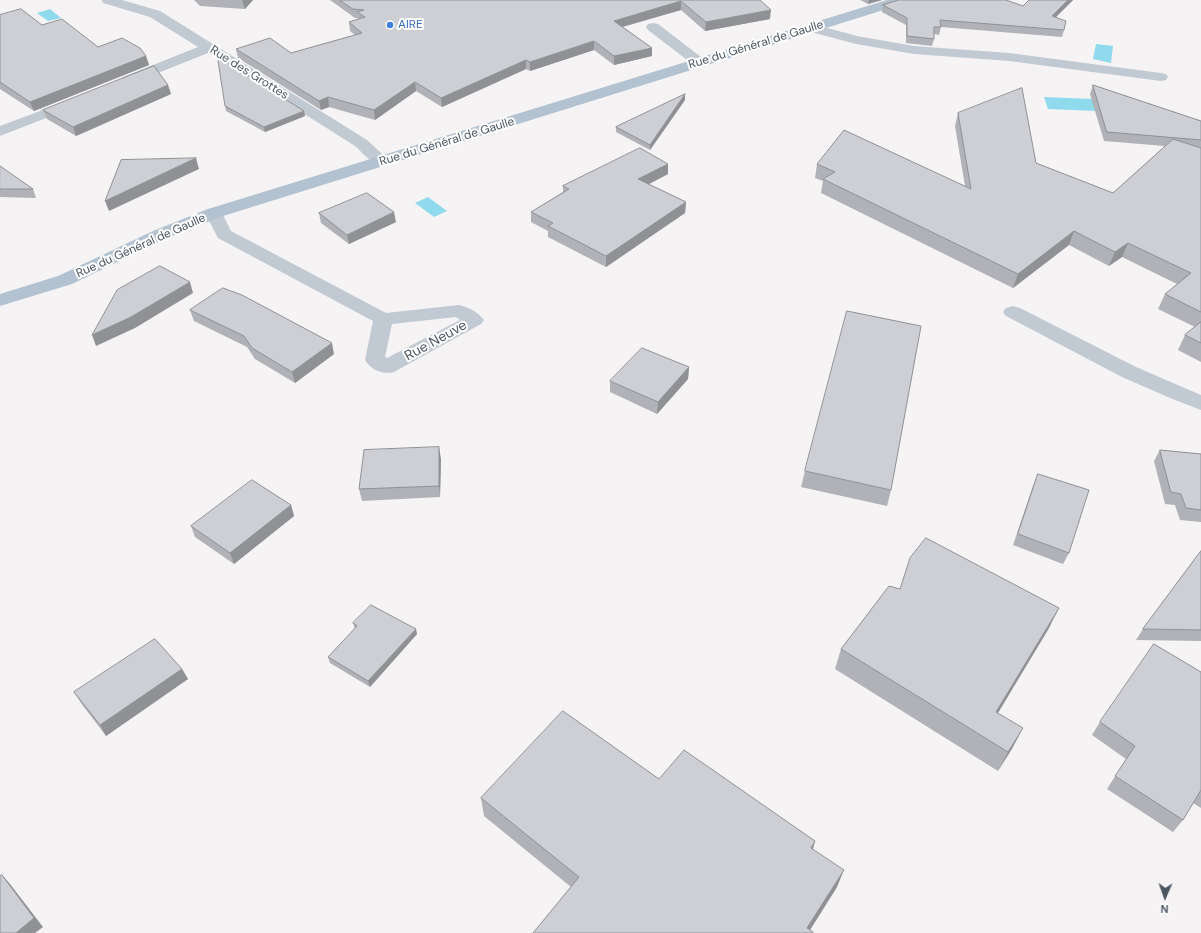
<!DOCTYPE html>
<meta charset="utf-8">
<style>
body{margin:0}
#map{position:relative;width:1201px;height:933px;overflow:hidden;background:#f5f3f3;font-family:"DM Sans",sans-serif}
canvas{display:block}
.north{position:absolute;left:1145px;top:877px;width:40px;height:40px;-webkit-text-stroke:3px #fff;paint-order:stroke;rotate:182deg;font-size:11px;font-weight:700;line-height:16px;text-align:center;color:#4a5661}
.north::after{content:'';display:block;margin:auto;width:14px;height:18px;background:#4a5661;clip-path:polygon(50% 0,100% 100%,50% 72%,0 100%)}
</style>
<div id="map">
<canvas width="1201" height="933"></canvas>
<div class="north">N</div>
</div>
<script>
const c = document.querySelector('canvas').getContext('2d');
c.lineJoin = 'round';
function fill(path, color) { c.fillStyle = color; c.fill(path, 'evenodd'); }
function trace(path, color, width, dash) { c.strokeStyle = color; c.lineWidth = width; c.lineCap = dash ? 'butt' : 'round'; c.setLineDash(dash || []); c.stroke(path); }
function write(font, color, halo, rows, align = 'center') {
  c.font = font + ' "DM Sans",sans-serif'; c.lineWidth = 4; c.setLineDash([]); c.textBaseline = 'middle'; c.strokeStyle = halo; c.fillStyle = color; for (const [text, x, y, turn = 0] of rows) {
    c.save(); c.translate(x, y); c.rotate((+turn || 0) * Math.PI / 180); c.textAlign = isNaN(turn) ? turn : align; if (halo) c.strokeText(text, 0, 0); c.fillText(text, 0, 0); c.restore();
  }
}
fill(new Path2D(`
 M50,9L61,18L48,21L37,13Z
 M1096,44L1113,46L1111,63L1093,59Z
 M1044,97L1092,99L1097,111L1048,109Z
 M428,197L447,211L434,217L415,203Z`), '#90daee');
fill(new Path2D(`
 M102,0H122L160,11L367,140L391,162L389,165C375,169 365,155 355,146L208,53L133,83L128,84L123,83L121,80L123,77L198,47L150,17L103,3Z
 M653,23L658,24L705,60L707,63L705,66L700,67L695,66L648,30L646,27L648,24Z
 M812,24L857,36L914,46L1009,53L1161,73L1166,74L1168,77L1166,80L1161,81L1009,61L914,54L856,44L807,31L805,28L807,25Z
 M72,99L77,100L79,103L77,106L0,136V126Z
 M214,208L220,209L231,231L386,313L459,305C468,307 478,312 484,320L481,324L394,372C383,375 371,370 365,360L373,321L218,238L205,213L208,209ZM456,317L460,320L387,358L385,357L392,324Z
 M1013,306L1020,308L1136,367L1201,395V410L1170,398L1122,377L1006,316L1003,312L1006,308Z`), '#c1cad2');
fill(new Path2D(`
 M887,0H907L906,3L220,217L165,239L72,284L0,306V294L58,276L153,231L208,209Z`), '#b3c2d1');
fill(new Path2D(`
 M194,0H253L245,9L200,6Z
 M330,0H760L770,19L705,31L681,10L623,27L652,48V56L614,65L594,50L530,71L526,69L442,107L416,91L375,120L329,107L321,110L238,58L236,49L291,53L355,35L350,31L349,22L358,19V18H355Z
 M860,0H882L868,4Z
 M1029,0H1073L1056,17L1064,30L1062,37L941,27L939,35L934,34V39L932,46L906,43V25L882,12L883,5L1023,6Z
 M0,15L42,25L98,47L146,56L149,65L34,111L0,89Z
 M168,85L171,94L76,136L47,119L43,110Z
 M1093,85L1201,121V362L1178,350L1185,335L1195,327L1158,309L1165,294L1177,284L1122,257L1109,266L1069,245L1013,288L821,193L823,181L815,178L817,164L965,186L955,126L958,113L1036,163L1113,193L1165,146L1104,141L1090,94Z
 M685,100L650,150L616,132V127Z
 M225,106L304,111L305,116L265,132L226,111Z
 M668,164V174L648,184L686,202L685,213L606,267L548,237V231L531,222V212L563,192V186Z
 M0,166L33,189L36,198L0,197Z
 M319,213L396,222L349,244L321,223Z
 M190,310L334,354L295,383L255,359L247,347L194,321Z
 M689,367L688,379L657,414L610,392V381Z
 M1160,450L1201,454V522L1180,520L1175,505L1165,504L1154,461Z
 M441,459L440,497L362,501L359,489Z
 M805,471L891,490L887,506L801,487Z
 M1038,474L1069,553L1063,564L1013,545L1033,486Z
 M291,505L294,516L234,564L195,537L191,526Z
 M1201,551V641L1136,640L1143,629Z
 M353,623L417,634L370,687L330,663L328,657L355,629Z
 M1049,628L998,713L1013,747L998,771L835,669L841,649Z
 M182,669L188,679L106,736L81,703L74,692Z
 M1201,672V808L1193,803L1183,820L1173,832L1107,789L1126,759L1092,735L1100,722Z
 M659,779L815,841L813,849L837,887L810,930L571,887L484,816L481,798Z`), '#b0b2b7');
fill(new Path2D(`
 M242,0H253L245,9Z
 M869,0H882L868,4Z
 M1068,0H1073L1050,23L1052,16Z
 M681,1V10L614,29V21Z
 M771,10L770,19L705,31L706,22Z
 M594,41V50L530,71V62Z
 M652,48V56L614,65V56Z
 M146,56L149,65L34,111L30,102Z
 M526,60V69L442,107L441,98Z
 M415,82L416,91L375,120L374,110Z
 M168,85L171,94L76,136L73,127Z
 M685,94V100L650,150V145Z
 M328,97L329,107L321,110L319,101Z
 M304,111L305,116L265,132L264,127Z
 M196,158L199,169L109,211L105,201Z
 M668,164V174L638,190V179Z
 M686,202L685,213L606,267V256Z
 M394,212L396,222L349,244L347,235Z
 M1074,231L1069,245L1013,288L1018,274Z
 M1128,243L1122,257L1109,266L1115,252Z
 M190,282L193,293L135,328L96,346L92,335Z
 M332,343L334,354L295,383L292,372Z
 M689,367L688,379L657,414L658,402Z
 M439,447L441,459L440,497L439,486Z
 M291,505L294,516L234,564L230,553Z
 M1059,608L1049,628L987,731L996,712Z
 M416,629L417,634L370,687L368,681Z
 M182,669L188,679L106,736L100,725Z
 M1023,728L1013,747L998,771L1008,752Z
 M815,841L810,859L811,848Z
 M844,870L837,887L808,933L807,928Z
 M2,875L10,884L43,927L35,933H16Z`), '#909195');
const building = new Path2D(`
 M340,0H760L771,10L706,22L681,1L614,21L652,48L614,56L594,41L530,62L526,60L441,98L415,82L374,110L328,97L319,101L236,49L270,38L291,53L362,33L349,22L365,17L357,12L364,10L353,9Z
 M899,0H1006L1023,6L1029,0H1068L1052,16L1066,21L1064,30L940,20L941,27H934V39L907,36V18L883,5Z
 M21,9L42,25L62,19L98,47L122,38L140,48L146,56L30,102L0,82V15Z
 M222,59L304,111L264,127L225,106L218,61Z
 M154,66L168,85L73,127L43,110Z
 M1093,85L1201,121V140L1107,132Z
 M1022,88L1036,163L1113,193L1173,139L1201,148V312L1165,294L1191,273L1128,243L1115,252L1074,231L1018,274L823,179L835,172L817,164L844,130L971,189L958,113Z
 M685,94L650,145L616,127Z
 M640,148L668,164L638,179L686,202L606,256L548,226L553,223L531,212L569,189L563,186Z
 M196,158L105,201L121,160Z
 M0,166L33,189H0Z
 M367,193L394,212L347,235L319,213Z
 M160,266L190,282L131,317L92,335L117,290Z
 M223,288L242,295L332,343L292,372L252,348L244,336L190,310Z
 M847,311L921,326L891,490L805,471Z
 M1201,322V343L1185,335Z
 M642,348L689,367L658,402L610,381Z
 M439,447V486L359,489L364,450Z
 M1160,450L1201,454V510L1186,508L1181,494L1171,492Z
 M1038,474L1089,490L1069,553L1018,534Z
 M252,480L291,505L230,553L191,526Z
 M926,538L1059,608L996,712L1023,728L1008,752L841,649L889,586L900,589L910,558Z
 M1201,551V630L1143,629Z
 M371,605L416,629L368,681L328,657L357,626L353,623Z
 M155,639L182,669L100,725L74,692Z
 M1154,644L1201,672V790L1183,820L1115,776L1135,746L1100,722Z
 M563,711L659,779L684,750L815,841L811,848L844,870L807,928L813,932V933H533L579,877L481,798Z
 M2,875L34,918L16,933H0V876Z`);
fill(building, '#cdcfd5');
trace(building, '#909195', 1);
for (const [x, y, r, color] of [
 [390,25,4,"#3f7fe0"]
]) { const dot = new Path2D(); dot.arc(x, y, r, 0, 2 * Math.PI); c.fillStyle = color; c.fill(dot); trace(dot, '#fff', 1.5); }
write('12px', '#366cbe', '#fff', [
 ["AIRE",398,25]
], 'left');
write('12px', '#4a5661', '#fff', [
 ["Rue du Général de Gaulle",756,45,-17],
 ["Rue des Grottes",249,73,32],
 ["Rue du Général de Gaulle",447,142,-17],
 ["Rue du Général de Gaulle",141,246,-24]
]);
write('14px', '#4a5661', '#fff', [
 ["Rue Neuve",436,341,-29]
]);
</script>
